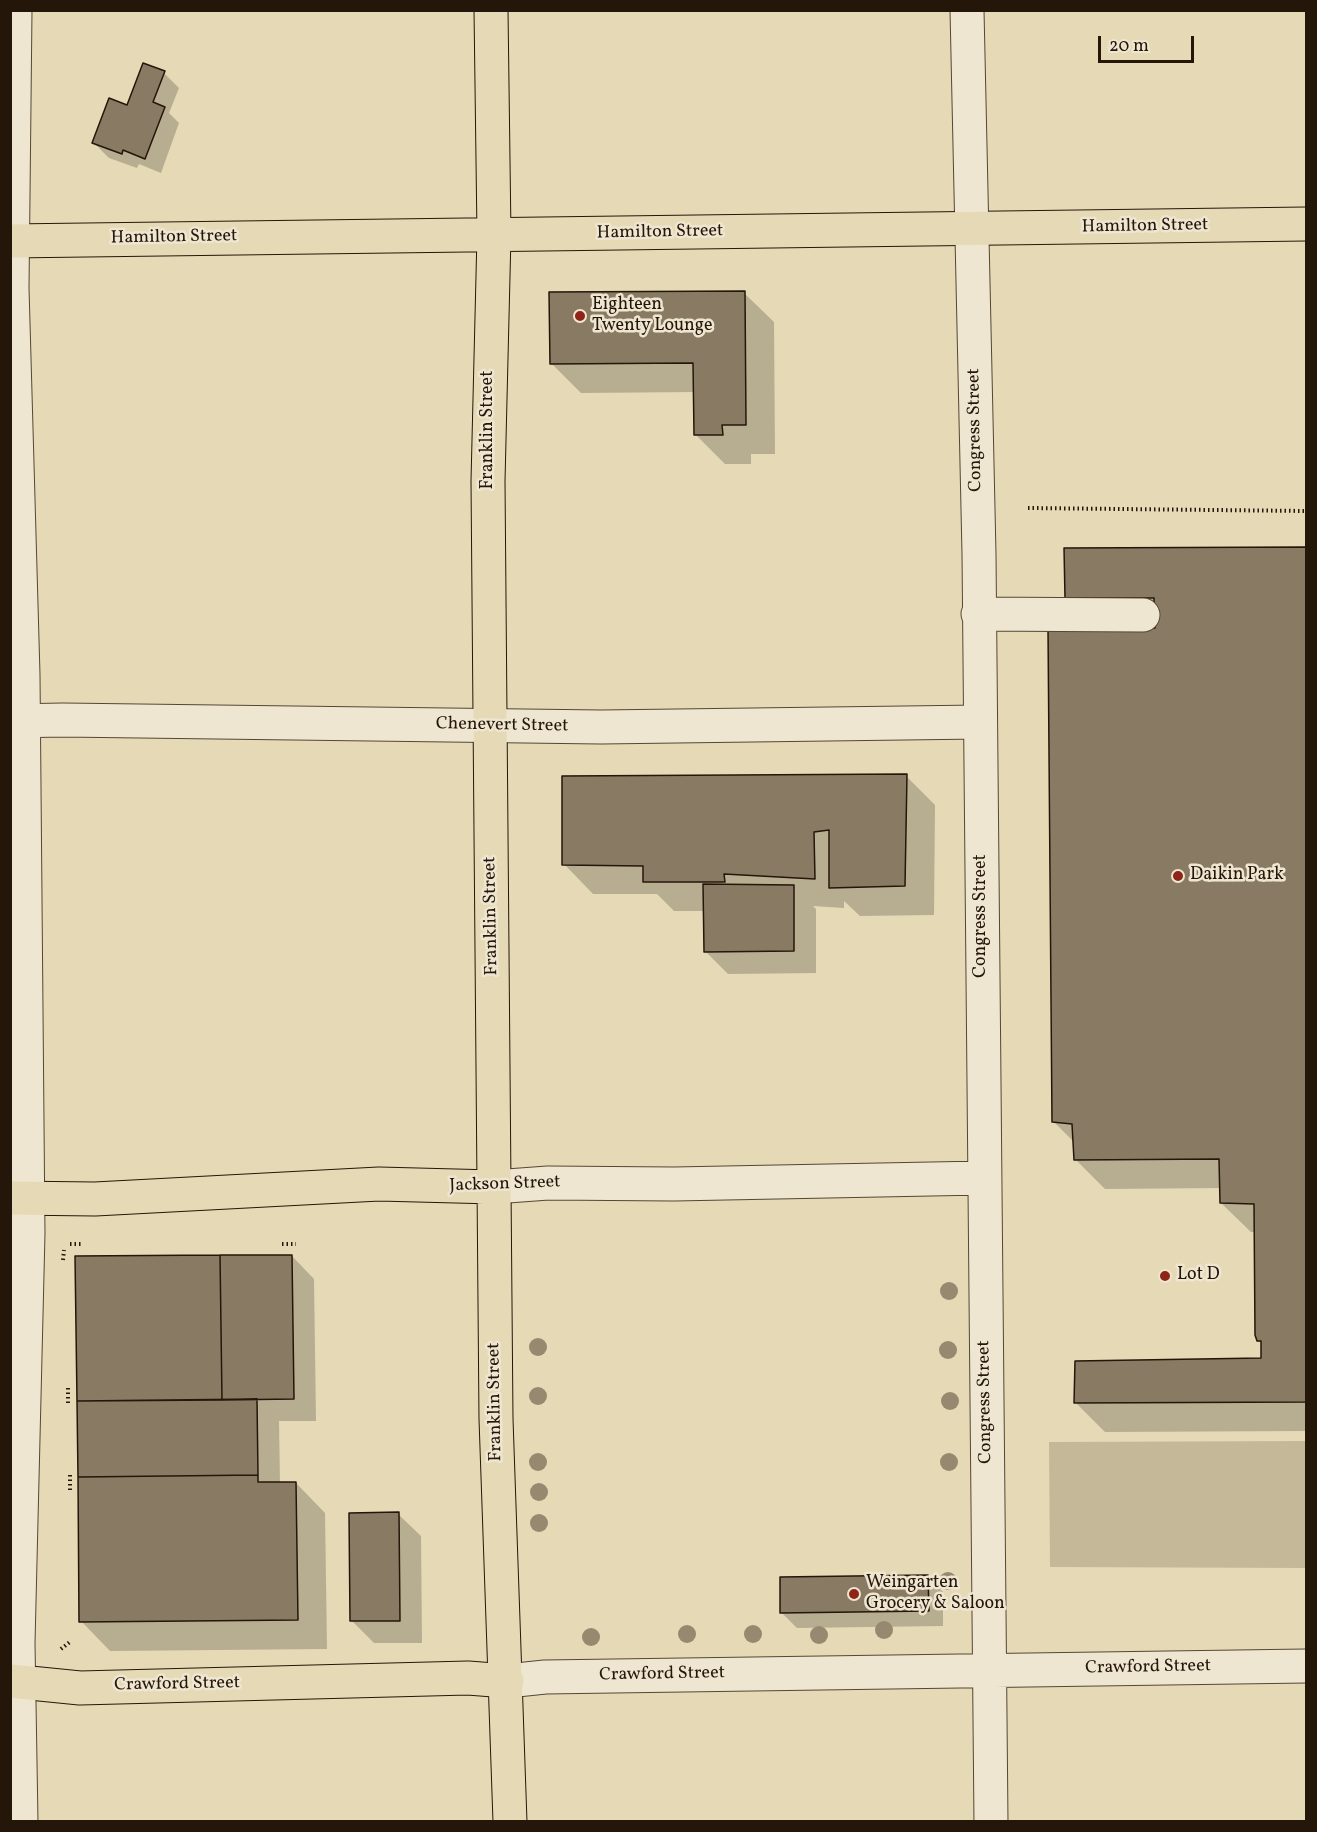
<!DOCTYPE html>
<style>
body{margin:0}
#map{position:relative;width:1317px;height:1832px;overflow:hidden;background:#e5d9b6;font-family:Vollkorn,serif}
canvas{display:block}
.frame{position:absolute;inset:0;border:12px solid #25160a;pointer-events:none}
.scale{position:absolute;left:1098px;top:36px;width:96px;height:27px;box-sizing:border-box;border:3px solid #25160a;border-top:0;padding-left:8px;font-size:18px;line-height:21px;white-space:nowrap;color:#25160a;-webkit-text-stroke:4px #eee6d0;paint-order:stroke}
</style>
<div id="map">
<canvas width="1317" height="1832"></canvas>
<div class="frame"></div>
<div class="scale">20 m</div>
</div>
<script>
const c = document.querySelector('canvas').getContext('2d');
c.lineJoin = 'round';
function fill(path, color) { c.fillStyle = color; c.fill(path, 'evenodd'); }
function trace(path, color, width, dash) { c.strokeStyle = color; c.lineWidth = width; c.lineCap = dash ? 'butt' : 'round'; c.setLineDash(dash || []); c.stroke(path); }
function write(font, color, halo, rows, align = 'center') {
  c.font = font + ' Vollkorn,serif'; c.lineWidth = 5; c.setLineDash([]); c.textBaseline = 'middle'; c.strokeStyle = halo; c.fillStyle = color; for (const [text, x, y, turn = 0] of rows) {
    c.save(); c.translate(x, y); c.rotate((+turn || 0) * Math.PI / 180); c.textAlign = isNaN(turn) ? turn : align; if (halo) c.strokeText(text, 0, 0); c.fillText(text, 0, 0); c.restore();
  }
}
fill(new Path2D(`
 M1306,1441V1568L1050,1567L1049,1442Z`), '#c4b899');
fill(new Path2D(`
 M164,73L179,88L169,113L179,123L161,173L139,164L137,168L109,158L94,143Z
 M744,293L774,322L775,454H751V464H725L695,434V392L581,393L551,363Z
 M1306,548V1431L1105,1432L1076,1403L1262,1359L1263,1345L1258,1340L1256,1232H1251L1221,1203V1188L1105,1189L1075,1159L1074,1142L1054,1122L1157,630V627H1096L1066,597V549Z
 M906,776L935,805L934,915L860,916L844,901V908L813,906L816,909V973L728,974L705,951V911H674L657,894H593L564,864Z
 M292,1256L314,1279L316,1421H279L280,1483H296L325,1513L327,1649L110,1651L81,1621Z
 M398,1514L421,1536L422,1643H374L351,1620Z
 M928,1577L943,1592V1626L797,1628L782,1613Z`), '#0003');
const building = new Path2D(`
 M143,63L165,71L153,102L165,107L145,159L123,150L122,154L92,143L109,98L127,105Z
 M745,291L746,425H722L723,435H694L693,363L550,364L549,292Z
 M1306,547V1402L1074,1403L1075,1361L1261,1358V1341H1257L1255,1335L1254,1204L1220,1203L1219,1159L1074,1160L1072,1124L1052,1122L1048,629L1155,628L1154,598H1065L1064,548Z
 M907,774L905,886L829,888V830L814,832L815,879L724,874L725,882H643V866L562,865V776Z
 M703,884L794,885V951L704,952Z
 M220,1255L222,1400L77,1401L75,1256Z
 M220,1255H292L294,1399L222,1400Z
 M257,1399L258,1475L78,1477L77,1401Z
 M258,1475V1482H296L298,1620L79,1622L78,1477Z
 M399,1512L400,1621H350L349,1513Z
 M928,1575L929,1611L780,1613V1577Z`);
fill(building, '#897b63');
trace(building, '#25160a', 1.5);
const minor = new Path2D(`
 M15,10L12,288L23,675L28,1233L18,1643L21,1822
 M967,10L979,554L991,1822
 M978,614L1143,615
 M10,721L63,720L601,727L980,722
 M494,1187L548,1183L674,1184L983,1178
 M507,1681L545,1677L1306,1666`);
const major = new Path2D(`
 M491,10L494,235L488,481L496,1419L510,1822
 M10,241L1306,224
 M10,1198L95,1199L379,1184L494,1187
 M10,1681L80,1688L468,1678L507,1681`);
trace(minor, '#554735', 35);
trace(major, '#25160a', 35);
trace(new Path2D(`
 M1028,508L1306,511
 M70,1244H81
 M282,1244H296
 M63,1260L64,1250
 M68,1403V1388
 M70,1490V1473
 M61,1649L71,1641`), '#25160a', 4, [1.5, 3]);
trace(minor, '#eee6d0', 33);
trace(major, '#e5d9b6', 33);
c.fillStyle = '#96896f';
for (const [x, y] of [
 [949,1291],
 [538,1347],
 [948,1350],
 [538,1396],
 [950,1401],
 [538,1462],
 [949,1462],
 [539,1492],
 [539,1523],
 [948,1581],
 [884,1630],
 [687,1634],
 [753,1634],
 [819,1635],
 [591,1637]
]) { c.beginPath(); c.arc(x, y, 9, 0, 2 * Math.PI); c.fill(); }
for (const [x, y, r, color] of [
 [580,316,6,"#8f2418"],
 [1178,876,6,"#8f2418"],
 [1165,1276,6,"#8f2418"],
 [854,1594,6,"#8f2418"]
]) { const dot = new Path2D(); dot.arc(x, y, r, 0, 2 * Math.PI); c.fillStyle = color; c.fill(dot); trace(dot, '#eee6d0', 2); }
write('18px', '#25160a', '#eee6d0', [
 ["Hamilton Street",1145,227,-1],
 ["Hamilton Street",660,233,-1],
 ["Hamilton Street",174,238,-1],
 ["Franklin Street",489,430,-90],
 ["Congress Street",976,430,-91],
 ["Chenevert Street",502,726,1],
 ["Franklin Street",492,916,-91],
 ["Congress Street",982,916,-90],
 ["Jackson Street",505,1185,-2],
 ["Franklin Street",496,1402,-91],
 ["Congress Street",986,1402,-91],
 ["Crawford Street",1148,1668,-1],
 ["Crawford Street",662,1675,-1],
 ["Crawford Street",177,1685,-1]
]);
write('18px', '#25160a', '#eee6d0', [
 ["Eighteen",592,306],
 ["Twenty Lounge",592,327],
 ["Daikin Park",1190,876],
 ["Lot D",1177,1276],
 ["Weingarten",866,1584],
 ["Grocery & Saloon",866,1605]
], 'left');
</script>
